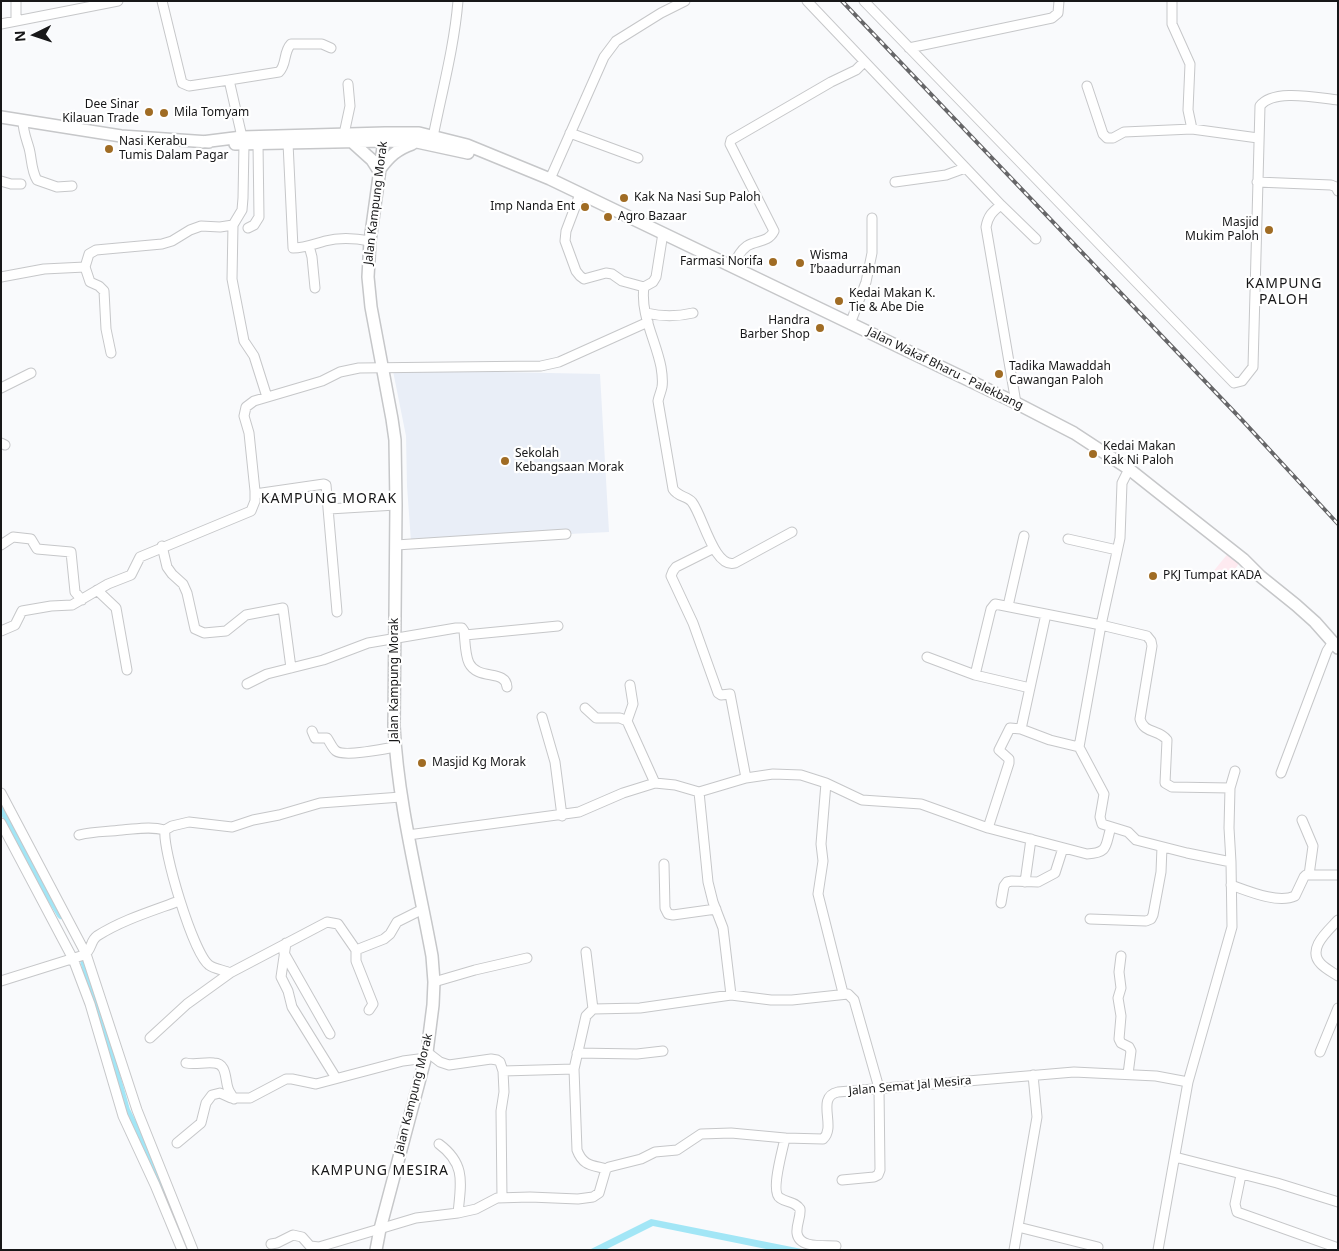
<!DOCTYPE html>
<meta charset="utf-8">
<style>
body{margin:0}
#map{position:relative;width:1339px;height:1251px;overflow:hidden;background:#f9fafc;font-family:"Noto Sans",sans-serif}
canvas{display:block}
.frame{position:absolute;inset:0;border:2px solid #171718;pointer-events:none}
.north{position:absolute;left:10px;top:10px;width:50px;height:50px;-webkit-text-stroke:4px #fff;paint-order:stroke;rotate:266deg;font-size:14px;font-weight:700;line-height:20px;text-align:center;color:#171718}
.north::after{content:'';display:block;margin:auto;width:18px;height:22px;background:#171718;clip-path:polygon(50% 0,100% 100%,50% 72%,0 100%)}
</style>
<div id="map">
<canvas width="1339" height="1251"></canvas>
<div class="frame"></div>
<div class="north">N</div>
</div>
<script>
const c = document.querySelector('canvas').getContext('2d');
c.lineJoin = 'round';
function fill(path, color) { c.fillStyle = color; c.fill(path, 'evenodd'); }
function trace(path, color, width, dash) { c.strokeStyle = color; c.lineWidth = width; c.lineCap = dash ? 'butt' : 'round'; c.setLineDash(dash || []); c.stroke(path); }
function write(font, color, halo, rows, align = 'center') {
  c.font = font + ' "Noto Sans",sans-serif'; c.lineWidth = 4.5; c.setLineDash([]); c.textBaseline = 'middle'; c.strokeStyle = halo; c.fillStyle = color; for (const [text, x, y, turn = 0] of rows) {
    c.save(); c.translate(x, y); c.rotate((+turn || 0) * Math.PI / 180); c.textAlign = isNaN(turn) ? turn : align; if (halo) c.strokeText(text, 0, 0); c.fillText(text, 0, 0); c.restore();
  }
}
fill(new Path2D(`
 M1230,551L1241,560L1229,579L1212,573Z`), '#feeaf0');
fill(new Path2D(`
 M398,370L600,374L609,532L411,542L407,486L406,436L393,371Z`), '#e9eef7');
fill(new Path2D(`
 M651,1219L807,1250H771L653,1226L605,1250H589Z`), '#a2e6f6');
trace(new Path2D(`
 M1,806L41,882L61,915
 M83,957L126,1110L153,1164L167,1197`), '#a2e6f6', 8);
const minor = new Path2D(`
 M162,1L182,83L189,86L229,80L242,137
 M807,1L1001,205C992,212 988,216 986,227L1016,403
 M864,1L1234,383L1242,381L1253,367L1260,106C1273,88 1318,98 1338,100
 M1172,1V24L1190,64L1188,110L1192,129
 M16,21V1
 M1,24L118,1
 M909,48L1052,18L1058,13L1059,1
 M229,80L279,72C287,65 283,52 291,44H322L331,48
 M1087,86L1103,134L1107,138H1113L1124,132L1192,129L1258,138
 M23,121C23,131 26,138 29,148C32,159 31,170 37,180L57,187L72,186
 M570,133L638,158
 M344,134L350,106L348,84
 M432,142C441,95 454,49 458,1
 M288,143L293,248C304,248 314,244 325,241C340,237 355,238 370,241
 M244,144L243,198L242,210L233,225L232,279L244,341L254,356L267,397
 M550,179L604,57L616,41L661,13L685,1
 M1,181L11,184H21
 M895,182L946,175L965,168
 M1257,182L1331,185L1336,187L1338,191
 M580,194L566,231L565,241L576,271L580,276L584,279L606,273L612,274L622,281L644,287
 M1001,205L1036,239
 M248,228L254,225L259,217L258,144
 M663,233L656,277L653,282L644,287C640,314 656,341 661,367C662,373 663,381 662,387C661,392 659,396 658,401L673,489C678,497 687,496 692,502C703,516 714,569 735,563L792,532
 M309,246L312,257L315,288
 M85,267L90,282L99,286L104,291L106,329L111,353
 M733,267C736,259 740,251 747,246C756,240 768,243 774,231L730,144L731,140L831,82L856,70L864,62
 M1,277L44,269L85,267L89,254L96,250L162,244L172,241L190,230L201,226L220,227L233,225
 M646,313C663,317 676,317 693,313
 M850,324L866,282L872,253V218
 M1,388L31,373
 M1,443L5,445
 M1129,469L1122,483L1120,538L1101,625L1079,747L1104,794L1100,817L1102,824L1128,832L1136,840L1187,853L1231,862
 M255,494L324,484L326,485L337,612
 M329,509L396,505
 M1068,539L1117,550
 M1,545L13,537L31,539L37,549L71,552L75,592L82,600
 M396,545L566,534
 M162,546L167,567L172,574L183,584L187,593L195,629L204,633L226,631L246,615L283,608L291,668
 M714,548L676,567L673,571L671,576L693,623L718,693L721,695L730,694L746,778
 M97,590L116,608L127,670
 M1008,606L1024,536
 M1,631L15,625L22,611L51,606L72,605L108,584L131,575L140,557L251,511L255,501V491L249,433L244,416L246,407L254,401L322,381L340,372L359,368L541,366L559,362L648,322
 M465,635L558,626
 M927,657L975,675L1030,688
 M975,675L991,609L995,604L1101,625L1147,636L1151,641L1152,646L1140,719C1144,734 1159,729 1167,740L1165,783L1172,787L1230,788
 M247,684L267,674L323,660L368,643L456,628H462L464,631C465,640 465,655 469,663C478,681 506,669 507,687
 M585,708L596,718H620L627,721L655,783
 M542,717L555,762L562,816
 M627,721L633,704L630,685
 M1021,729L1046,614
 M312,731L315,738H327C330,742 332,748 336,751C344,757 384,749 395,747
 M1281,773L1327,651L1333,642
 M826,783L821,844L823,861L818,894L843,993
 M699,792L708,882L713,902L723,928L731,995
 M1,793L86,954L137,1110L193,1250
 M1302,820L1313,846L1309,875
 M1,823L73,959L90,1004L123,1116L155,1185L182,1250
 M988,828L1009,763V759L999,750L1010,728L1021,729L1050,740L1079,747
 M79,835C95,831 106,832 122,830C137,829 150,826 165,830
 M408,835L579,812L623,793L655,783L675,785L699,792L746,778L773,774L801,775L826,783L862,800L921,804L988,828L1087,854C1109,853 1105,846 1111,827
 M664,864L665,908L668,914L673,915L716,909
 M1025,882L1031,839
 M1231,885C1248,891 1278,904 1295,896L1304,877L1306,875H1338
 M1001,903L1004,886L1007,882L1012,881L1038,882L1055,873L1063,848
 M1090,919L1146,921L1151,919L1153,915L1161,872L1162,847
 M1338,920C1328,931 1306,949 1321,964C1326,969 1332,972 1338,976
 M286,943L281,977L288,991L292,1007L336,1078
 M356,950V961L373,1004L369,1010
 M586,952L593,1009
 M284,953L330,1034
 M1121,956L1119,972L1121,988L1118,998L1121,1016L1119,1039L1121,1043L1129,1047L1131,1051L1128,1074
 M230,973C224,970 214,969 209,965C193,953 162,849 165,830L172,826L189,822L232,827L253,820L279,815L320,803L401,797
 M1,981L84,955C92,950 90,941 97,936C122,920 152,911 179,901
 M434,982L475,970L527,958
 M150,1038L187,1004L230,973L327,922L338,924L356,950L384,939L390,934L397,922L423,909
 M427,1052L440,1062L449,1065L491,1059L497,1060L500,1062L503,1071L504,1092L501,1111L502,1198
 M1320,1052L1338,1008
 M577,1053L637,1054L663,1051
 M186,1063C195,1065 204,1062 214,1063C227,1063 225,1080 228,1088C229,1092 232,1095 234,1099
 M503,1071L574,1069
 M785,1138C783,1149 770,1192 780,1198C787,1203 795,1201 800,1209C801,1217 796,1225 797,1233C799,1249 825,1245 836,1246
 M177,1143L201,1123L206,1103L212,1095L220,1093L231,1098H250L286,1079H292L316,1084L403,1061L426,1058
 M439,1144C466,1164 461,1183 458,1213
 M1175,1157L1277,1183L1338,1202
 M606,1169C592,1165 583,1166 577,1150L574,1069L586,1016L593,1009L640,1008L731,995L771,1000H792L848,994L854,1000L879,1088L880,1170L878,1175L874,1177L842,1180
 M1241,1175L1235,1204L1237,1212L1338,1248
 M1018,1227L1098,1247
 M271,1244L277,1243L293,1235L302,1237L310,1246L319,1247L416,1218L458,1213L476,1209L497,1198L530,1197L578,1199L593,1197L599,1193L606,1169L609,1167L641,1159L655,1152L677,1150L701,1134L731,1133L785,1138L823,1139C837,1127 815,1097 838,1092L1074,1072L1156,1076L1188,1082
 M1014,1250L1037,1117L1033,1075
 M1158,1250L1188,1082L1232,927L1231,862L1229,828L1230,788L1235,771`);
const secondary = new Path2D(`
 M1,117L121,136L209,142
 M202,142L242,137L385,133H419L467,145L550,179L1016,403L1074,433L1129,469L1158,492L1243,559L1260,576L1296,605L1315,622L1338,648
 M352,142L372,160L379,171
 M235,144L383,141L417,142L468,153
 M380,169C389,157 397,149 412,144
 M376,1250L380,1229L427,1052L433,1005L434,982L432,956C418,879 398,804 394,726L396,505L395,440L392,419L371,307L368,277L370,241L385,133`);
trace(minor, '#c6c7c9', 11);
trace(secondary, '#c6c7c9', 14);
trace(minor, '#fff', 9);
trace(secondary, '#fff', 11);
const rail = new Path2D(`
 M842,1L1242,420L1338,524`);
trace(rail, '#666668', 4);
trace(rail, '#fff', 2, [5.5]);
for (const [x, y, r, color] of [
 [149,112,5,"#a06c24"],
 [164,113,5,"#a06c24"],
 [109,149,5,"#a06c24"],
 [624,198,5,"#a06c24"],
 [585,207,5,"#a06c24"],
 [608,217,5,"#a06c24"],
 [1269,230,5,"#a06c24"],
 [773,262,5,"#a06c24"],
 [800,263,5,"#a06c24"],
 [839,301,5,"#a06c24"],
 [820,328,5,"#a06c24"],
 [999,374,5,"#a06c24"],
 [1093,454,5,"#a06c24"],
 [505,461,5,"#a06c24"],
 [1153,576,5,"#a06c24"],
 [422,763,5,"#a06c24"]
]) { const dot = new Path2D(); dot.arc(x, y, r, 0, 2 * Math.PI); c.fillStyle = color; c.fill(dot); trace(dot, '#fff', 2); }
write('12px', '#171718', '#fff', [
 ["Dee Sinar",139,105,"right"],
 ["Kilauan Trade",139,119,"right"],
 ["Mila Tomyam",174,113],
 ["Nasi Kerabu",119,142],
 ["Tumis Dalam Pagar",119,156],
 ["Kak Na Nasi Sup Paloh",634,198],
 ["Imp Nanda Ent",575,207,"right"],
 ["Agro Bazaar",618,217],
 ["Masjid",1259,223,"right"],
 ["Mukim Paloh",1259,237,"right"],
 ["Wisma",810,256],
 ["I’baadurrahman",810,270],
 ["Farmasi Norifa",763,262,"right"],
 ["Kedai Makan K.",849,294],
 ["Tie & Abe Die",849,308],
 ["Handra",810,321,"right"],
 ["Barber Shop",810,335,"right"],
 ["Tadika Mawaddah",1009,367],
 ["Cawangan Paloh",1009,381],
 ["Kedai Makan",1103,447],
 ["Kak Ni Paloh",1103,461],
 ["Sekolah",515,454],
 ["Kebangsaan Morak",515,468],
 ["PKJ Tumpat KADA",1163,576],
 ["Masjid Kg Morak",432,763]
], 'left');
write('12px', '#171718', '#fff', [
 ["Jalan Kampung Morak",376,203,-83],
 ["Jalan Wakaf Bharu - Palekbang",945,369,26],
 ["Jalan Kampung Morak",395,680,-90],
 ["Jalan Semat Jal Mesira",910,1086,-5],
 ["Jalan Kampung Morak",414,1094,-76]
]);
c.letterSpacing = '1px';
write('14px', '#171718', '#fff', [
 ["KAMPUNG",1284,284],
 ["PALOH",1284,300],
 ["KAMPUNG MORAK",329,499],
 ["KAMPUNG MESIRA",380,1171]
]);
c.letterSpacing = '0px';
</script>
